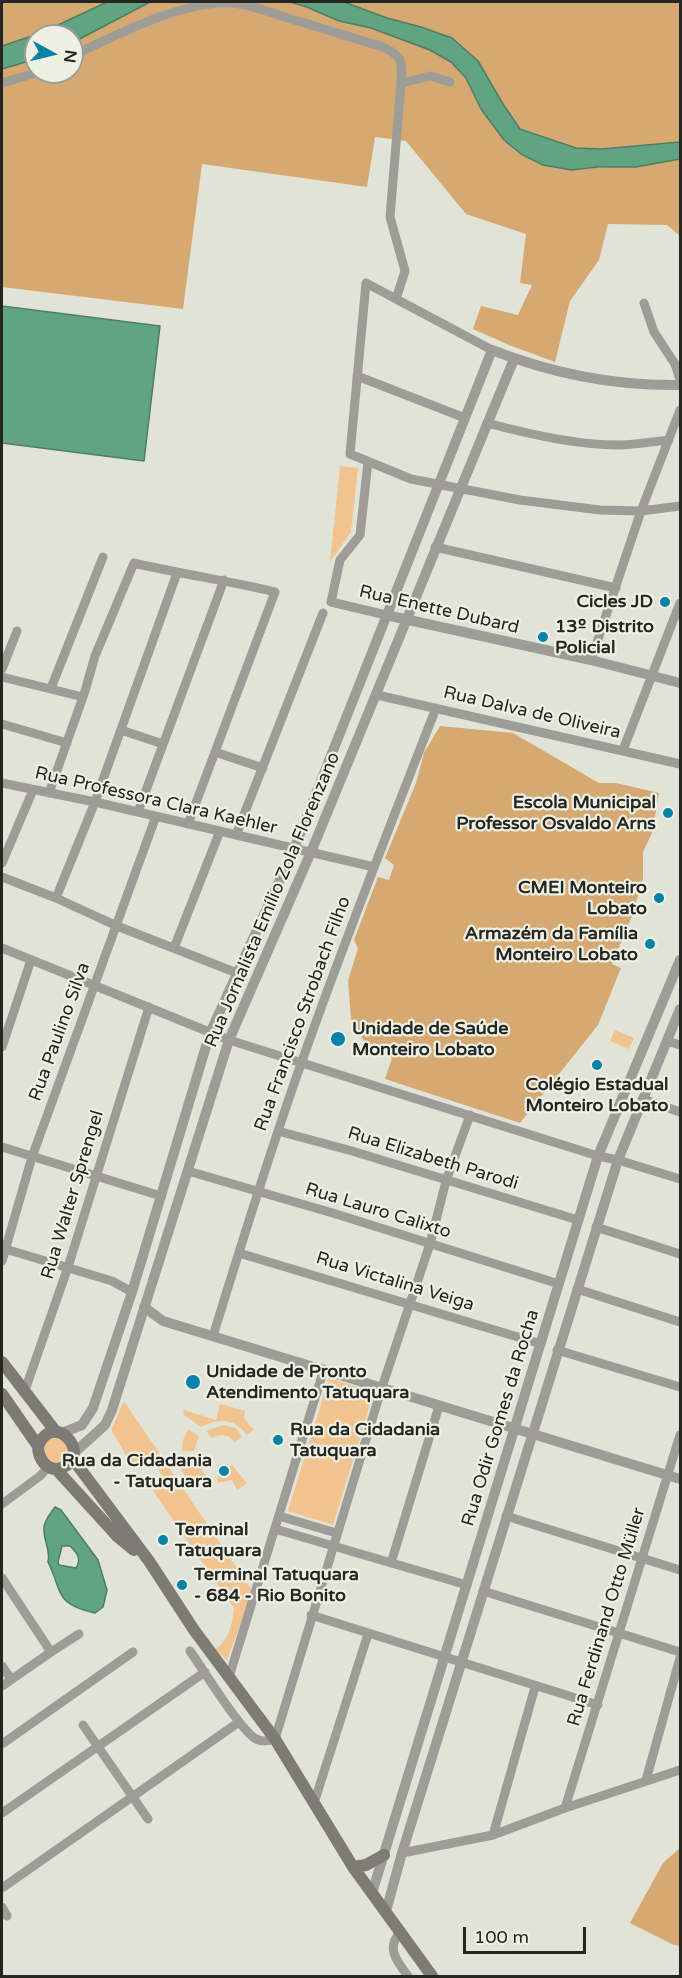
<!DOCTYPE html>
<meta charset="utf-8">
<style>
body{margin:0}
#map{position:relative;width:682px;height:1978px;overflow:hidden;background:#e1e3d7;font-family:"Varela Round",sans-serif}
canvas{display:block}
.frame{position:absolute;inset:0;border:3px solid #252621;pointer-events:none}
.north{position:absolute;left:24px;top:24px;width:60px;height:60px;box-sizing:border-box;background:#eef0e4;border:2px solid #9e9f96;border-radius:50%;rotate:98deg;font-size:16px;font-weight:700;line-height:24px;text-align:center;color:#252621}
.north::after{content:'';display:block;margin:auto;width:21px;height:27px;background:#0582a7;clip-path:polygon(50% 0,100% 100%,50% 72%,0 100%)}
.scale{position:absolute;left:463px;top:1927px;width:123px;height:27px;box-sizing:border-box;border:3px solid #252621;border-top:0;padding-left:8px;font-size:18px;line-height:21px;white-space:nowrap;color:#252621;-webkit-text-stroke:4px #eef0e4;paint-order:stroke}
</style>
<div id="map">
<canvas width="682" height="1978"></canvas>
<div class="frame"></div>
<div class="north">N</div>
<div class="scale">100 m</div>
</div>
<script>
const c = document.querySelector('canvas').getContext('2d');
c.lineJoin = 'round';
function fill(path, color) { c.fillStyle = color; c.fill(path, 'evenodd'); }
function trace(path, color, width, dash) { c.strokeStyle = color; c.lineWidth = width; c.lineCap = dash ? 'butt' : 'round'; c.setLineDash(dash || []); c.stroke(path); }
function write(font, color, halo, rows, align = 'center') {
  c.font = font + ' "Varela Round",sans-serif'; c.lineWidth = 4.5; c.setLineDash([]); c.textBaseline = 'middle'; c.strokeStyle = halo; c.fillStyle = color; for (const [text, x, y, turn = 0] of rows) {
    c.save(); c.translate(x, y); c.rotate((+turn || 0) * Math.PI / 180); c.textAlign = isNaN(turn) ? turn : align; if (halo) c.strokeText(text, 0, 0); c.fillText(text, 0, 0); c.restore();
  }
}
fill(new Path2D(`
 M340,466L358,468L351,532L330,562Z
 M615,1030L634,1038L629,1049L610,1041Z
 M329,1378L374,1392L333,1525L288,1511Z
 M124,1401L253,1592L227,1660L215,1649C230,1641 232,1623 234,1608L153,1491L166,1481L150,1458L134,1469L111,1430Z
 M220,1404L245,1411L244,1418L254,1430L247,1435C235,1418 218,1418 201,1427L183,1414L184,1410L216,1420Z
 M223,1425L236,1428L242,1437L235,1442C228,1434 221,1433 212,1438L206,1431Z
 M188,1429L199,1436L194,1451H182L183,1440Z
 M44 1450a12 12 0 1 1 24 0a12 12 0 1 1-24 0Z
 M195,1461L208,1478L202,1488L190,1477L186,1479L180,1467Z
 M232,1465L247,1483L237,1490L232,1480L217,1483L219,1469H225Z`), '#f1c48f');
fill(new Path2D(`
 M2,2H107L41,33L2,46Z
 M150,2H290L307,7L339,21L371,28L430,50L451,62L466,78L481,109L571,170C608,166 645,168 680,159V236L667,225L608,224L599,260L570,301L555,362L509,345L473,329L481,306L518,315L532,285L520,283L526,234L466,214L406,141L375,137L367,187L202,164L183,309L2,287V69L36,59V72H72V43Z
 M344,2H680V142L602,149L576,148L520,128L503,104L421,27L387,18Z
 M440,726L513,733L599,783H616L659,793L652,833L643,852V879L632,916L612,964L621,968L598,1025L520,1123L385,1079L392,1058L364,1041L351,1019L348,981L358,948L354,940L378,877L389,880L394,865L385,858L416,783L424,753Z
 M680,1848V1946L674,1945L630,1923L663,1863Z`), '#d6a872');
const water = new Path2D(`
 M107,2H150L72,43V36H36V59L2,69V46L41,33Z
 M290,2H344L387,18L421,27L452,38L478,61L503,104L520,129L576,148L602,149L680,142V159L636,167H598L571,170L543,165L521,154L504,140L481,109L466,78L451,62L430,50L371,28L339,21L307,7Z
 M2,306L160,326L144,461L2,443Z
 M55,1507L61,1510L98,1560L107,1590L103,1607L95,1613C54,1604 63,1592 48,1562C51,1550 43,1540 44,1528C44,1520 51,1513 55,1507ZM62,1546H70C77,1553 82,1558 76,1568L59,1565L58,1562Z`);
fill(water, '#60a481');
trace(water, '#4e7e64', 1.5);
trace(new Path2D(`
 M72,56C117,35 182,0 233,3C252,5 272,13 291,19C322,28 353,38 383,47C404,57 402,62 401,83
 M2,83L39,72
 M396,299L405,271L390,217L401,83L430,76L450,82
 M644,303L654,332L675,364L680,380
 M492,350L366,283L350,454L411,479L520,500L600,510L641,511L680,506
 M357,376L465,418
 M487,423C528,434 580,446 622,445C638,444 653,442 669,440
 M368,462L360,535L340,560L331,602L386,615
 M435,547L616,588
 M591,660L641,511L680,410
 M2,669L17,631
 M2,677L83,697
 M51,688L103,557
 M377,695L680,764
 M2,724L67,743
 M121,730L163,744
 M623,750L680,603
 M215,752L263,768
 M2,783L95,802L374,867
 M49,793L85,691L95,656L134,563C181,574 229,581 275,592L188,824
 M138,812L224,580
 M236,835L323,613
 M2,863L33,790
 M2,877L56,898L117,926L237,973
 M56,898L95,802L177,573
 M2,948L229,1040L598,1156L618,1160L680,1179
 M174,948L220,831
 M667,1041L680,1045
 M2,1047L31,960
 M643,1099L680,1112
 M278,1131L352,1151L578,1220
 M2,1147L161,1196
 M188,1171L336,1214L559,1284
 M596,1227L680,1254
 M2,1248L112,1281L132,1292
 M239,1253L541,1344
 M2,1261L32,1157L156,816
 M577,1289L680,1322
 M213,1336C241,1245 269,1154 301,1064C343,944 390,826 436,708
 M557,1350L680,1387
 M24,1393L68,1267L149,1007
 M2,1504L40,1476L48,1467
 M279,1516L336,1533
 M506,1516L680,1570
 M275,1529L467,1585
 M391,1563L439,1406
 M2,1578L51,1652L2,1686
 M483,1591L680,1652
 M311,1615L598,1705
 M190,1651C203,1669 240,1730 256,1739C263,1742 268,1741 275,1739L382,1387L430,1244L446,1181L470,1115
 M51,1652L79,1634
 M2,1666L11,1679
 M229,1677L324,1369
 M83,1725L148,1819
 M2,1744L133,1652
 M646,1780L680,1658
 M314,1803L368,1634
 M565,1808L680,1435
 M2,1813L205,1672
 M493,1835L535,1687
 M402,1853L493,1835L565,1808L680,1770
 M2,1888L239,1722
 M2,1907L7,1916
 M401,1932C385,1947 397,1962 408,1976`), '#9d9c97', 9);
trace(new Path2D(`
 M386,615L591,660L680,683
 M144,1307L163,1321L680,1479
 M62,1433L82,1425L93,1408L132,1292L210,1033L294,849L492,350C553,374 615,386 680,385
 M74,1453L105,1425L112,1410L229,1040L311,852L514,359
 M372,1893L598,1156L680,960
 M386,1911L402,1853L618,1160L680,1009`), '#9d9c97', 10);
trace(new Path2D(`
 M2,1362L56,1432
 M2,1394L38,1446C38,1459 47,1472 61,1468C94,1457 55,1408 38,1446
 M72,1458L149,1561L194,1630L275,1739L353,1867L432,1976
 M56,1469L117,1536L134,1550
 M353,1867L366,1865L384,1855`), '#7d7b74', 12);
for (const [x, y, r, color] of [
 [665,602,6,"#0582a7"],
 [543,637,6,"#0582a7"],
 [668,813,6,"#0582a7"],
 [659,898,6,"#0582a7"],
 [650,944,6,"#0582a7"],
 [338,1039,8,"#0582a7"],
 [597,1065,6,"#0582a7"],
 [193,1382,8,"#0582a7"],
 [278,1440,6,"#0582a7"],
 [224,1471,6,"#0582a7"],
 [163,1540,6,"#0582a7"],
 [182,1585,6,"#0582a7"]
]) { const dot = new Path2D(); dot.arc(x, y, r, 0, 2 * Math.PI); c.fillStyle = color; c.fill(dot); trace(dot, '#eef0e4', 2); }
write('bold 18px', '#252621', '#eef0e4', [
 ["Cicles JD",653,602,"right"],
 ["13º Distrito",555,627],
 ["Policial",555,648],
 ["Escola Municipal",656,803,"right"],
 ["Professor Osvaldo Arns",656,824,"right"],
 ["CMEI Monteiro",647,888,"right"],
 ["Lobato",647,909,"right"],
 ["Armazém da Família",638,934,"right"],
 ["Monteiro Lobato",638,955,"right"],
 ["Unidade de Saúde",352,1029],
 ["Monteiro Lobato",352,1050],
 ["Colégio Estadual",597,1085,"center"],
 ["Monteiro Lobato",597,1106,"center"],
 ["Unidade de Pronto",206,1372],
 ["Atendimento Tatuquara",206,1393],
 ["Rua da Cidadania",290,1430],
 ["Tatuquara",290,1451],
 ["Rua da Cidadania",212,1461,"right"],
 ["- Tatuquara",212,1482,"right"],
 ["Terminal",175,1530],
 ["Tatuquara",175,1551],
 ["Terminal Tatuquara",194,1575],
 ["- 684 - Rio Bonito",194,1596]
], 'left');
write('18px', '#252621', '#eef0e4', [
 ["Rua Enette Dubard",439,610,13],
 ["Rua Dalva de Oliveira",532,713,13],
 ["Rua Professora Clara Kaehler",156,801,13],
 ["Rua Jornalista Emílio Zola Florenzano",273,900,-67],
 ["Rua Francisco Strobach Filho",303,1014,-70],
 ["Rua Paulino Silva",60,1032,-70],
 ["Rua Elizabeth Parodi",433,1159,17],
 ["Rua Walter Sprengel",73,1195,-73],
 ["Rua Lauro Calixto",378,1211,17],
 ["Rua Victalina Veiga",395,1282,17],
 ["Rua Odir Gomes da Rocha",501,1418,-73],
 ["Rua Ferdinand Otto Müller",607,1617,-73]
]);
</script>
